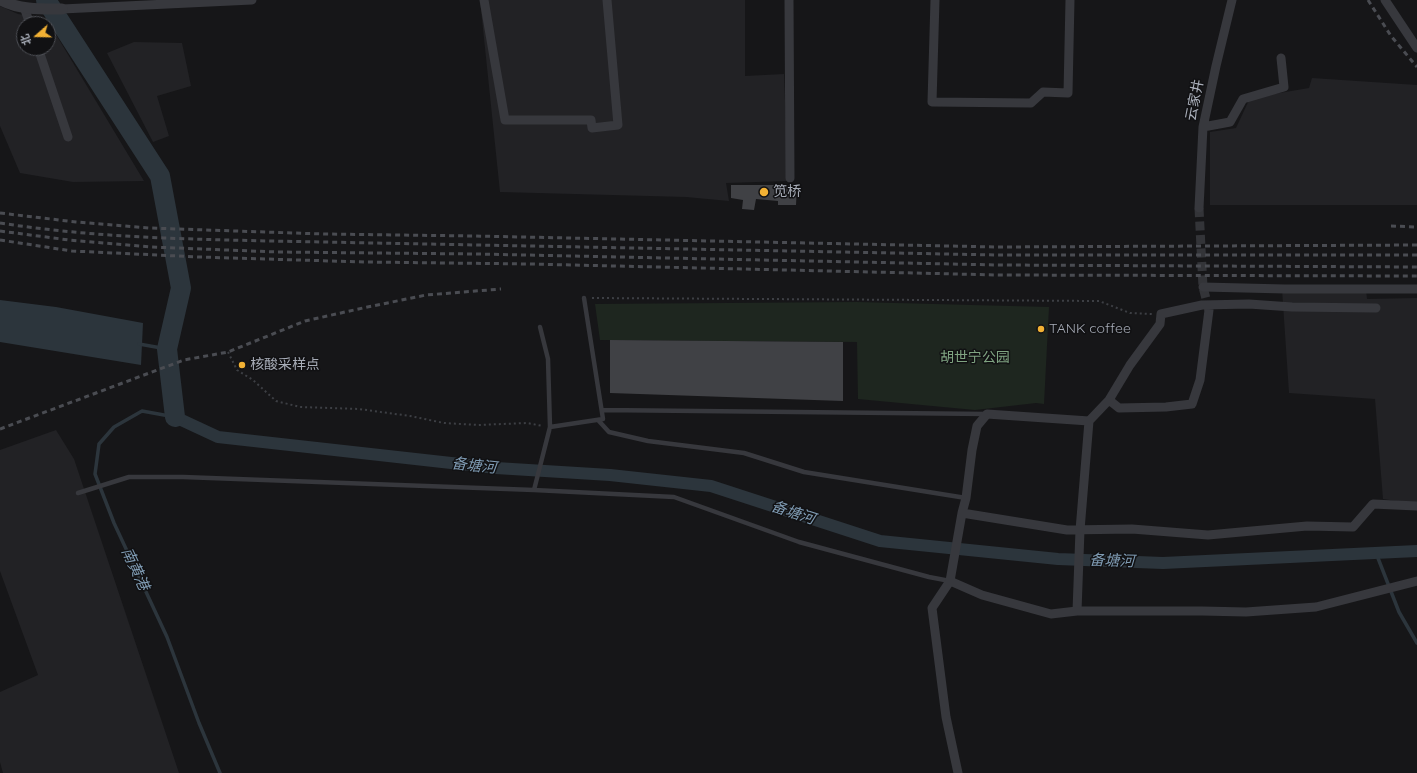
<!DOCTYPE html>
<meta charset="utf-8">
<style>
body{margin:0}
#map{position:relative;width:1417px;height:773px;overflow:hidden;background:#161618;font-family:Quicksand,"Noto Sans SC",sans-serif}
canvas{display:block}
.north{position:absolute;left:16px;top:16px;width:40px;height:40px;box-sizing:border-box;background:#111113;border:1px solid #4d4f55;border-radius:50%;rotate:250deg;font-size:11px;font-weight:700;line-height:16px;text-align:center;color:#a8adb8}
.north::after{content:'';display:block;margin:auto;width:14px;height:18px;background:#f2b134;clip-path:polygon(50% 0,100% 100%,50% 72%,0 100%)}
</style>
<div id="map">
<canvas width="1417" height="773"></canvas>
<div class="north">北</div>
</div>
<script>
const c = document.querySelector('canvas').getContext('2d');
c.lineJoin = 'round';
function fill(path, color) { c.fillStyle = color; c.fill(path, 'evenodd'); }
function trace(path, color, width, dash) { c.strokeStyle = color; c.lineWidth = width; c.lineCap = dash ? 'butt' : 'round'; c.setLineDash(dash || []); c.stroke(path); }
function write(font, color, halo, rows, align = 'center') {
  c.font = font + ' Quicksand,"Noto Sans SC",sans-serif'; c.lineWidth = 3; c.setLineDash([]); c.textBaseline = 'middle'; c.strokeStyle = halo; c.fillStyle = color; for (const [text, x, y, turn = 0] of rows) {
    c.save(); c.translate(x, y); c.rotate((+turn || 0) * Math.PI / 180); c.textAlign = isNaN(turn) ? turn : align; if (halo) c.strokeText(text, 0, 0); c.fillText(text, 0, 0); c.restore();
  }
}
fill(new Path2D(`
 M480,0H745V76L784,74L788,181L726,183L729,201L686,197L500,192Z
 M0,6L18,14L46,18L144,181L73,182L20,173L0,126ZM24,24H48V48H24Z
 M134,42L182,43L191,86L157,96L169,136L153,142L107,53Z
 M1312,78L1417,85V205H1210V132L1236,128L1250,98L1309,88Z
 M1282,289H1366L1367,299L1417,298V504L1383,499L1375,399L1289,393Z
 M56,430L74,459L179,773H3L0,762V692L38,675L0,571V450Z`), '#222225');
fill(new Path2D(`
 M857,302L1049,307L1044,404L1036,403L975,410L858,399L857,342L600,340L595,304Z`), '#1e261f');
fill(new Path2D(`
 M0,300L56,307L143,323L141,365L0,342Z`), '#2c353c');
trace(new Path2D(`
 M139,344L167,349
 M175,417L142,411L114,427L99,444L95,474L114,523L167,637L199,723L220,773
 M1376,553L1399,612L1417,643`), '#2c353c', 3.5);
trace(new Path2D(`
 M175,417L218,437L496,468L610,475L711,486L880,541L1058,559L1163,563L1417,551`), '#2c353c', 12);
trace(new Path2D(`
 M46,0L160,176L181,288L167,349L175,417`), '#2c353c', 20);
fill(new Path2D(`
 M731,185H797L796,205H778V201L756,199L754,210L742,209L743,200L731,198Z
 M610,340L843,342V401L610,393Z`), '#404145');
trace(new Path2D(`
 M1199,208L1203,287L1209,310`), '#333438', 9, [9, 4.5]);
trace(new Path2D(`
 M592,298L1099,301L1130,313L1152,314
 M228,352L237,370L253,380L276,401L300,407L359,409L410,416L444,423L478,425L527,423L543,426`), '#3d3f44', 2, [2, 3]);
trace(new Path2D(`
 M602,410L987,414
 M598,420L609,432L648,441L744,453L804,472L966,498
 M550,427L603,419L584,298
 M534,490L550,427L548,359L540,327
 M78,493L129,477H183L534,490L674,497L799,542L929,577L950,581`), '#37383d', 4.5);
trace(new Path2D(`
 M484,0L505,120H591L592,128L618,125L607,0
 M789,0L790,178
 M935,0L932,102L1031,103L1043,92L1068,93L1070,0
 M1385,0L1417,48
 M24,7L30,24
 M62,9L252,0
 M38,48L68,137
 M1203,127L1230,122L1243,99L1284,87L1281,58
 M1199,208L1203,127L1216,66L1232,0
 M1203,287L1285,289H1417
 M1109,400L1119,408L1166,407L1192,404L1200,380L1209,310
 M962,513L1067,530L1132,529L1208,535L1307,526L1353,527L1373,504L1417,506
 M950,581L982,595L1051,614L1077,611H1202L1246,612L1316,607L1417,581
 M1077,611L1080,530L1089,421L1109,400L1130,365L1160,324L1161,314L1202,305L1249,304L1292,307L1376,308
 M958,773L946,717L932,608L950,581L962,513L966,498L972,450L977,426L987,414L1089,421`), '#37383d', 9);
trace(new Path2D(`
 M1,0C19,10 43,9 62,9`), '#37383d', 11);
trace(new Path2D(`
 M1368,0L1391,36L1417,67
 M0,213L76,222L149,228L323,234L474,236L997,247L1417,245
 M0,223C89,237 180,239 270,241L998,255H1417
 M1391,226L1417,227
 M0,231L69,240L151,247L278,252L477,254L999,265L1417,267
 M0,240L72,251L199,257L365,262L530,264L999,275L1417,276
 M0,429L184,360L228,352L305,321L363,308L426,295L501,289`), '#4a4c52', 3, [5, 4]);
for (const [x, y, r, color] of [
 [764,192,5,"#f2b134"],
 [1041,329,4,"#f2b134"],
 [242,365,4,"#f2b134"]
]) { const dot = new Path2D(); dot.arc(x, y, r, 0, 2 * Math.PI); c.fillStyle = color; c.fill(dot); trace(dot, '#111113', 1.5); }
write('14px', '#a8adb8', '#111113', [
 ["云家井",1195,100,-79]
]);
write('14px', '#a8adb8', '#111113', [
 ["笕桥",773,192],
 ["TANK coffee",1049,329],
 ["核酸采样点",250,365]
], 'left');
write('14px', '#7fa381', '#111113', [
 ["胡世宁公园",975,358]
]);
write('italic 15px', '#7f9bb3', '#111113', [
 ["备塘河",474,466,6],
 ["备塘河",793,513,18],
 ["备塘河",1112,561,2],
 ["南黄港",135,569,65]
]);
</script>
